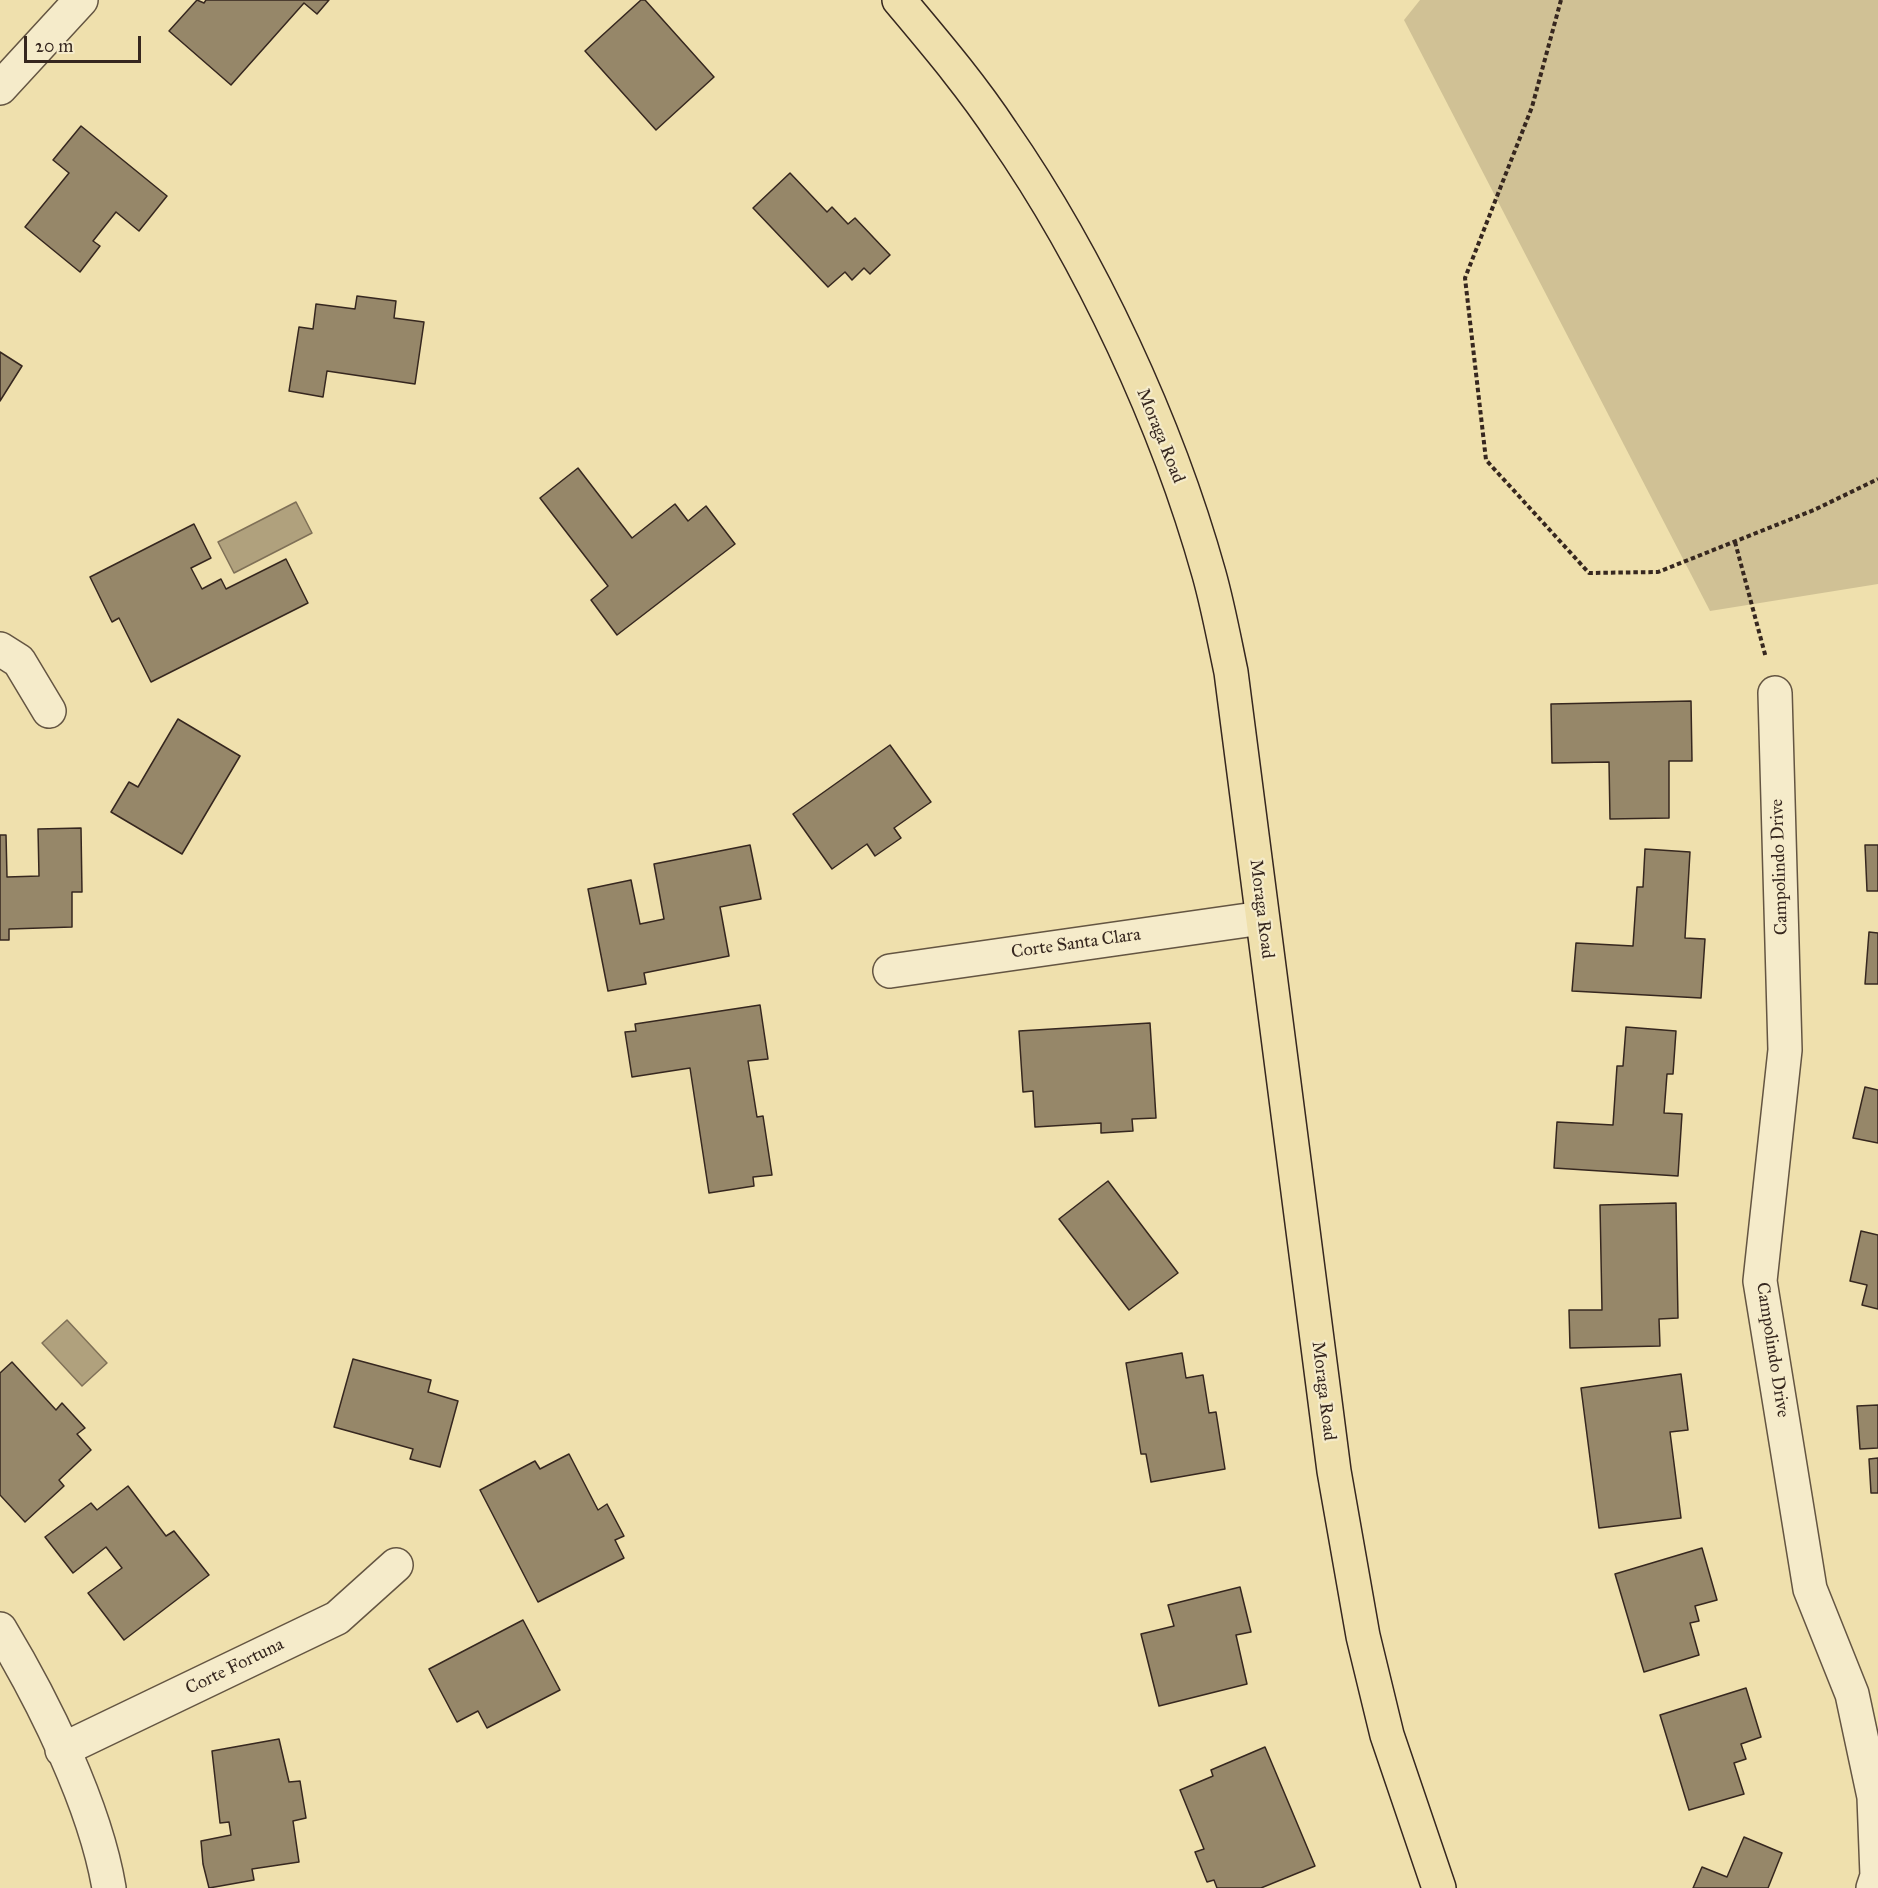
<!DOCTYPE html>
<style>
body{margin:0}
#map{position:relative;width:1878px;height:1888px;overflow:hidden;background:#efe0ad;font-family:"IM FELL Great Primer",serif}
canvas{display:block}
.scale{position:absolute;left:24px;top:36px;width:117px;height:27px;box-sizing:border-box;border:3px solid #36271f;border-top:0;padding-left:8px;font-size:18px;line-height:21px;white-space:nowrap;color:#36271f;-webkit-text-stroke:4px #f5ebca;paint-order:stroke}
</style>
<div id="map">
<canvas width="1878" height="1888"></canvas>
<div class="scale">20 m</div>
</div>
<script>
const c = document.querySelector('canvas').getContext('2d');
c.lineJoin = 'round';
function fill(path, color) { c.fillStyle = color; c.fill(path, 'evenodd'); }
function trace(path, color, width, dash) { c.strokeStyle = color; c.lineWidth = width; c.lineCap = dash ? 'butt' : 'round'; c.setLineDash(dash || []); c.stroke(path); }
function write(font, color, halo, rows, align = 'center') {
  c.font = font + ' "IM FELL Great Primer",serif'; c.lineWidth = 4.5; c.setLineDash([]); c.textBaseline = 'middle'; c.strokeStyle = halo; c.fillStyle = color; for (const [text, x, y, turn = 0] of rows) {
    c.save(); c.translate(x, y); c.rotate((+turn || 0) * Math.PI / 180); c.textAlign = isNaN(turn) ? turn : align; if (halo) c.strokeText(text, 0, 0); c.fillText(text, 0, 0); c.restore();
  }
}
fill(new Path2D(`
 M1420,0H1878V584L1710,611L1404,20Z`), '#d0c195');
const water = new Path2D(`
 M296,502L312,533L234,573L218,542Z
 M67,1320L107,1363L82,1386L42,1343Z`);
fill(water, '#b0a17d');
trace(water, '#7f7057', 1.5);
const building = new Path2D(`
 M197,0L204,3L206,0H329L317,14L304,3L231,85L169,31Z
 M641,0H645L714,77L656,130L585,51Z
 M81,126L167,196L139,231L116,212L93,241L100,246L80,272L25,227L69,173L53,160Z
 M790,173L827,212L832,207L848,224L855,218L890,255L870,274L864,268L852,280L845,272L828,287L753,208Z
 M357,296L396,301L394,318L424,322L415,384L327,371L323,397L289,391L299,327L313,329L316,304L355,309Z
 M0,352L22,366L0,401Z
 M578,468L632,538L675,504L688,521L706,506L735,544L617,635L591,600L608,586L540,498Z
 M194,524L211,558L191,568L202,589L221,579L226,589L286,559L308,603L151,682L119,618L112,622L90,577Z
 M1691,701L1692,761H1669V818L1610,819L1609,762L1552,763L1551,704Z
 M178,719L240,756L182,854L111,812L129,782L138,787Z
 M890,745L931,802L894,828L901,838L875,856L867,844L832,869L793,814Z
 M81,828L82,892H72V927L9,929V940H0V835H6L7,877L39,876L38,829Z
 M750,845L761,899L720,907L729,956L644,973L646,984L608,991L588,889L631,880L640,924L664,919L654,864Z
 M1865,845H1878V891H1867Z
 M1645,849L1690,852L1685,938L1705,939L1701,998L1572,991L1576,943L1633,946L1637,887H1643Z
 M1869,932L1878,933V984H1865Z
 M760,1005L768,1059L748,1061L757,1117L763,1116L772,1175L753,1177L754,1186L709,1193L690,1068L632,1077L625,1032L636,1031L635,1024Z
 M1150,1023L1156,1118L1132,1119L1133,1131L1101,1133V1123L1035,1127L1033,1091L1023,1092L1019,1031Z
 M1626,1027L1676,1031L1673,1074H1667L1664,1113L1682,1114L1678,1176L1554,1168L1557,1122L1613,1125L1617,1066H1623Z
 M1865,1087L1878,1090V1143L1853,1138Z
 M1108,1181L1178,1273L1129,1310L1059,1219Z
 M1676,1203L1678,1318L1659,1319L1660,1346L1570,1348L1569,1310H1602L1600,1205Z
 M1861,1231L1878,1235V1309L1862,1305L1867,1285L1850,1281Z
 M1182,1353L1186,1378L1203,1375L1209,1413L1216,1412L1225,1469L1151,1482L1146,1454H1141L1126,1363Z
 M353,1359L431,1380L428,1392L458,1401L440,1467L410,1459L413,1449L334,1427Z
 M12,1362L56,1410L62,1403L85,1428L77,1434L91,1450L59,1480L64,1486L25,1522L0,1495V1373Z
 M1681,1374L1688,1430L1670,1432L1681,1518L1599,1528L1581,1388Z
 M1878,1405V1448L1860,1449L1857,1406Z
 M569,1454L598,1510L607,1504L624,1536L615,1540L624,1558L538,1602L480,1490L535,1461L540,1469Z
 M1878,1458V1493H1871L1869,1459Z
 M128,1486L166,1536L174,1531L209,1575L124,1640L88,1593L122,1568L106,1547L73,1573L45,1537L91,1503L97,1510Z
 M1702,1548L1717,1600L1695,1606L1699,1621L1690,1623L1699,1655L1644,1672L1615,1574Z
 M1240,1587L1251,1632L1236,1635L1247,1684L1159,1706L1141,1634L1174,1626L1168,1605Z
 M523,1620L560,1690L487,1728L478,1711L457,1722L429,1669Z
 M1746,1688L1761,1737L1741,1744L1746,1759L1734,1763L1744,1794L1689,1810L1660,1715Z
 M279,1739L289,1782L300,1781L306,1818L293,1821L299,1862L252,1869L254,1880L209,1888L203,1864L201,1841L231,1835L229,1822L220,1823L212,1751Z
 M1265,1747L1315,1866L1261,1888H1217L1214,1880L1207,1882L1195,1852L1204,1849L1180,1790L1213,1776L1211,1770Z
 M1744,1837L1782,1853L1768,1888H1693L1702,1867L1727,1877Z`);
fill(building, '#968769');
trace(building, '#36271f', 1.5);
const minor = new Path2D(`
 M0,88L81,0
 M0,649L19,661L49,711
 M1775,693L1785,1050L1760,1281L1810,1589L1852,1694L1874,1797L1877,1876L1873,1888
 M890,971L1262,918
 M0,1629C44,1702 95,1805 109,1888
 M62,1750L337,1618L396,1565`);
const major = new Path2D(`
 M899,0C935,43 971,85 1002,132C1091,260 1167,424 1209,574C1218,606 1224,639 1231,672L1334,1471L1363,1636L1387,1735L1439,1888`);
trace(minor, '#645542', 36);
trace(major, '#36271f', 36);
trace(new Path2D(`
 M1561,0L1532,107L1465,278L1486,460L1589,573L1658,572L1814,510L1878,479
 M1735,542L1766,658`), '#36271f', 4, [4.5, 3]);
trace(minor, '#f5ebca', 33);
trace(major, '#efe0ad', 33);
write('18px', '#36271f', '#f5ebca', [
 ["Moraga Road",1160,436,68],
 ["Campolindo Drive",1780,867,-92],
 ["Moraga Road",1261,909,83],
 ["Corte Santa Clara",1076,944,-8],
 ["Campolindo Drive",1772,1350,81],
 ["Moraga Road",1323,1391,83],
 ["Corte Fortuna",235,1667,-26]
]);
</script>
